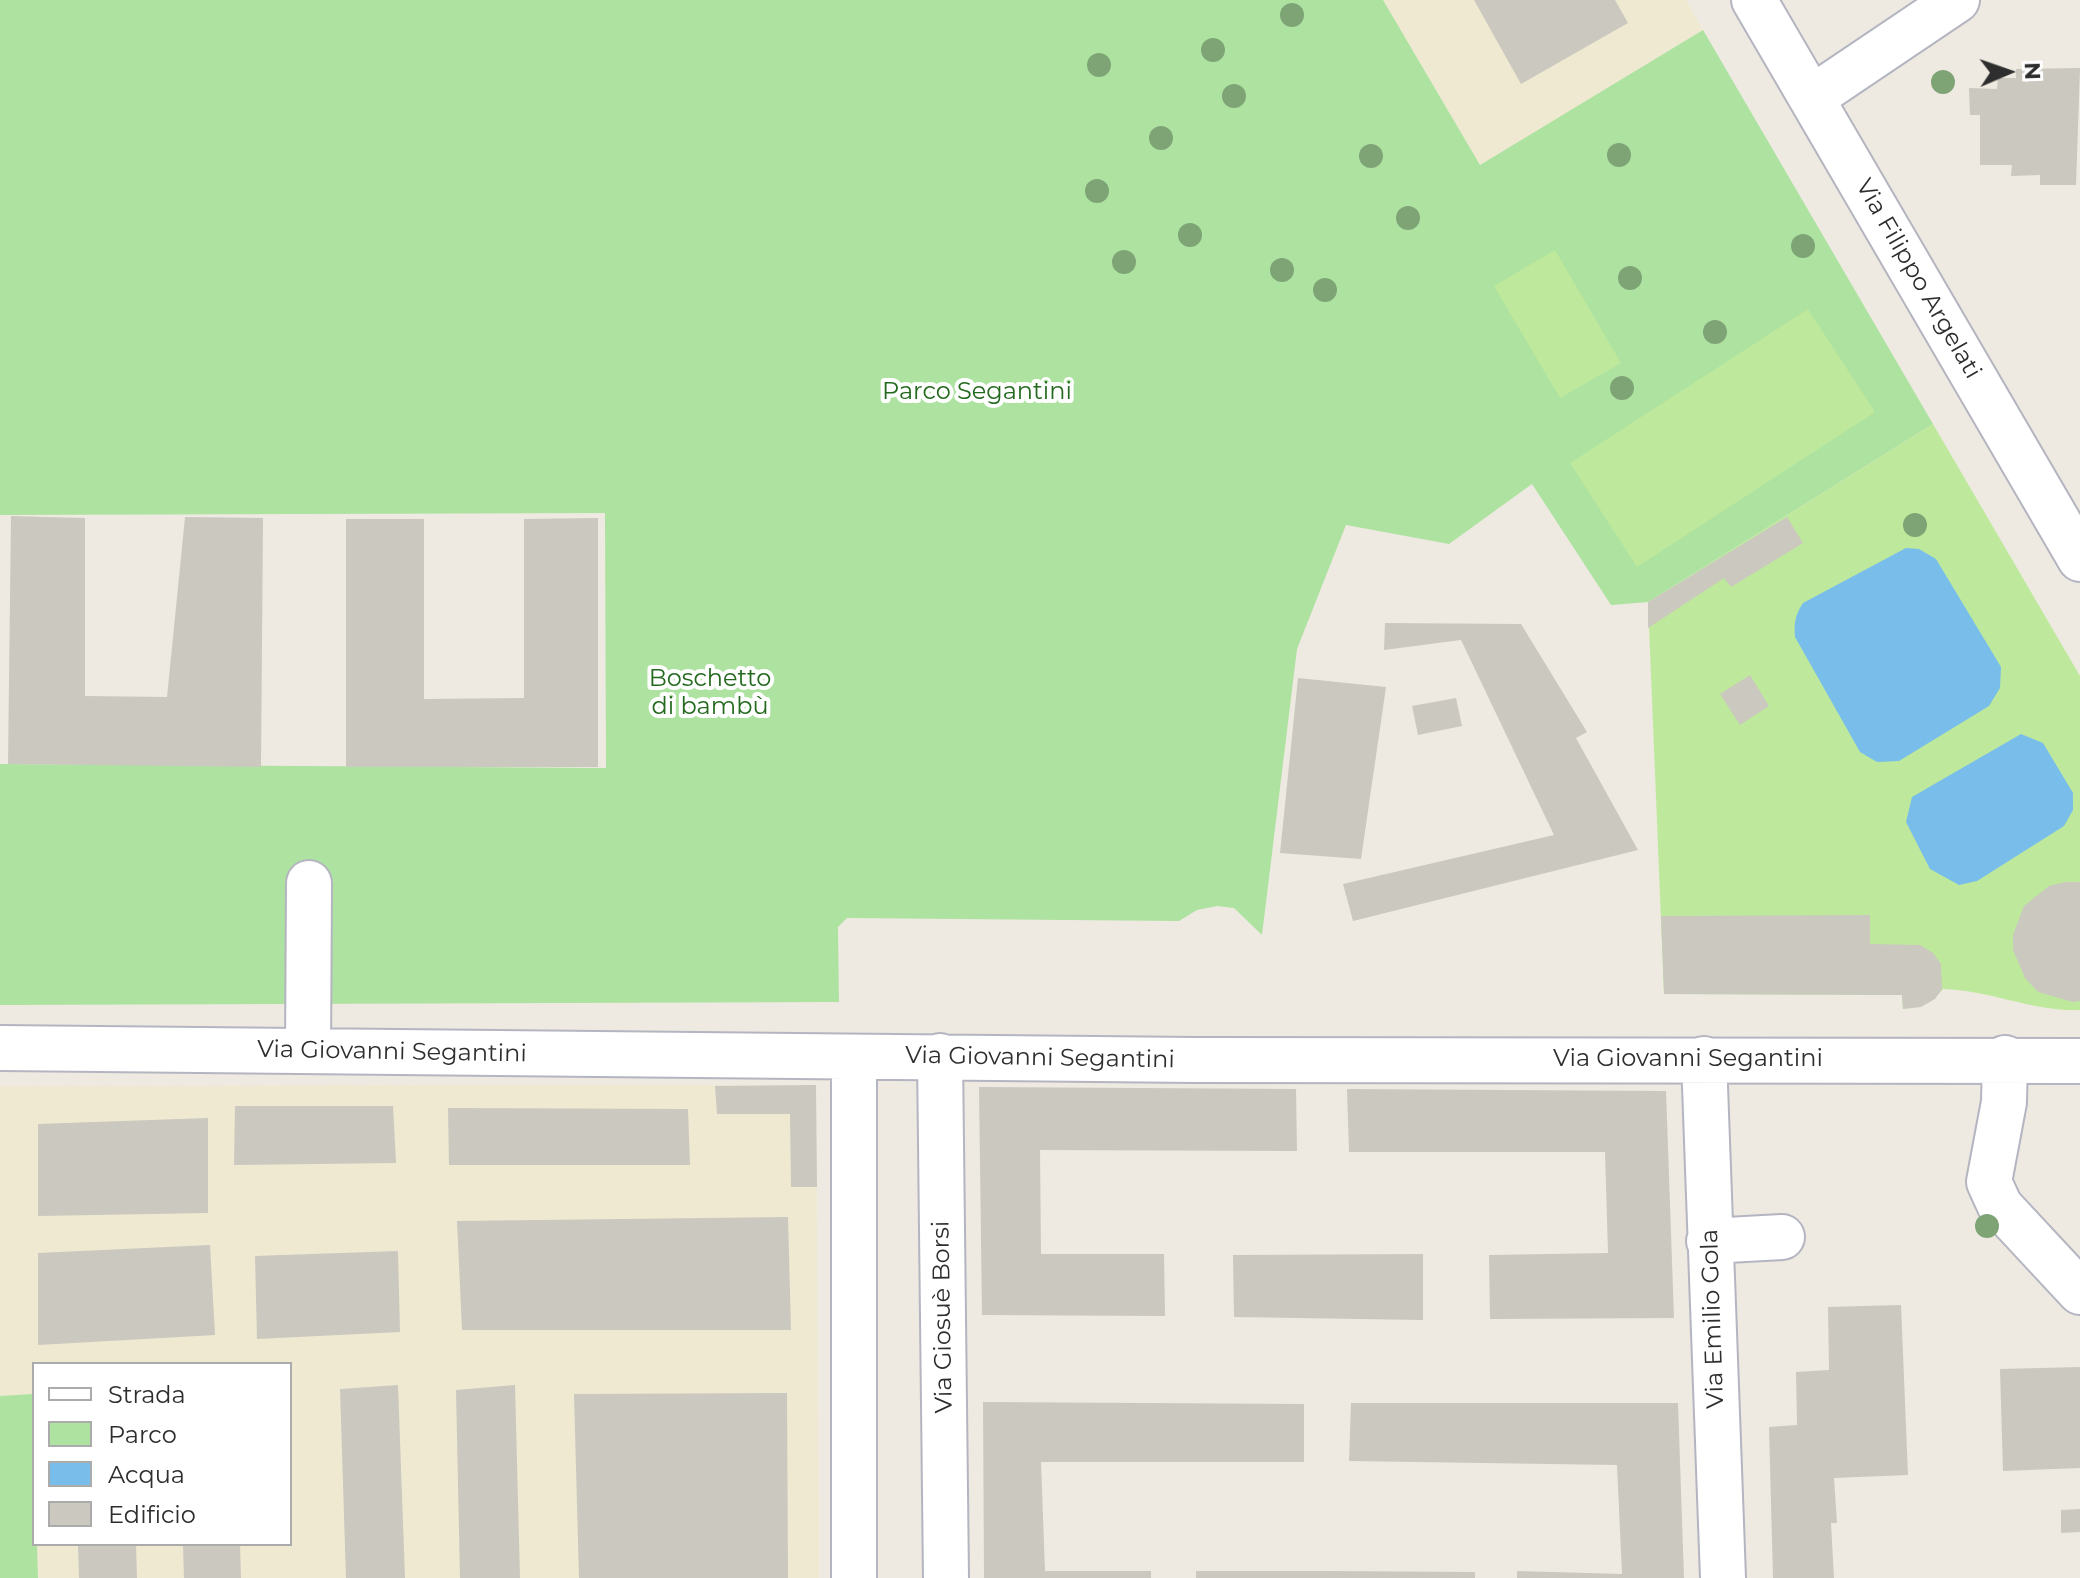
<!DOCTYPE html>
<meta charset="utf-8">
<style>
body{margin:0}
#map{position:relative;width:2080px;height:1578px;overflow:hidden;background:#eeeae1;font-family:Montserrat,sans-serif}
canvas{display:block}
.legend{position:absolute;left:32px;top:1362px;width:260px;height:184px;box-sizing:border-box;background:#fff;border:2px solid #ababab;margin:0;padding:10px 14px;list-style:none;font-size:24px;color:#2e2e2e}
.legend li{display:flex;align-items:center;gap:16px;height:40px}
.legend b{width:40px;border:2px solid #ababab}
.north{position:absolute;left:1968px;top:32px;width:80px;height:80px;-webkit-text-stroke:6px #fff;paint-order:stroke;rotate:88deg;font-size:22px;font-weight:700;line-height:32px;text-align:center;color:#2e2e2e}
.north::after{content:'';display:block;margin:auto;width:28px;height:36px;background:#2e2e2e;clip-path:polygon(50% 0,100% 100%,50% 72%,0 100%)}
</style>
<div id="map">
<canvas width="2080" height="1578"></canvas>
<ul class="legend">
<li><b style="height:10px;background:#fff"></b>Strada</li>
<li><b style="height:22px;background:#ade2a0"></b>Parco</li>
<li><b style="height:22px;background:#79bdeb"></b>Acqua</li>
<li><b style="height:22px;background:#cac8bf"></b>Edificio</li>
</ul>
<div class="north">N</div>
</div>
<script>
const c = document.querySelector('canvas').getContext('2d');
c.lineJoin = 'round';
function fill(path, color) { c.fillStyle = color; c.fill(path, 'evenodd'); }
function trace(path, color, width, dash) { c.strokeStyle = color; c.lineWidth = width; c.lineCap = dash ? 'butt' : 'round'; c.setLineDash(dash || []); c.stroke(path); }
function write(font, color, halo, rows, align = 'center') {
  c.font = font + ' Montserrat,sans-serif'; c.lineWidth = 8; c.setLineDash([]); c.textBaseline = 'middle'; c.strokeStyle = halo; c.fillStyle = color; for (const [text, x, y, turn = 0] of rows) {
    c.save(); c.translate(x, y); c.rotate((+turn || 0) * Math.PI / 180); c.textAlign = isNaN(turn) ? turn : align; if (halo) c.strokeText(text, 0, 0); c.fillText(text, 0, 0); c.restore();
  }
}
fill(new Path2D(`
 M1383,0H1686L1703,30L1480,165Z
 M816,1085L819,1578H0V1086ZM34,1364H290V1544H34Z`), '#efe9d1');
fill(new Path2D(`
 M0,0H1383L1480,165L1703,30L1933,424L1648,602L1611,605L1532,484L1449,544L1346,525L1297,649L1262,935L1234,908L1217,906L1197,910L1179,921L847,918L838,927L839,1002L0,1005V764L606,768L605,513L0,515Z
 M33,1394L34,1544H37L38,1578H0V1396Z`), '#ade2a0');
fill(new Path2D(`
 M1555,250L1621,363L1560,398L1494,286Z
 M1808,309L1875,412L1637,567L1570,463Z
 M1933,424L2080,676V1010C2034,1012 1989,990 1943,989C1931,1004 1921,1007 1903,1009L1902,995L1664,994L1648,602Z`), '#bee99c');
fill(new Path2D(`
 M1906,548L1919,549L1936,559L2001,667L2000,688L1989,706L1899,761L1877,762L1860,752L1795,637C1794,623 1795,615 1803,603Z
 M2021,734L2043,743L2073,793V810L2064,826L1977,881L1959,885L1930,869L1906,822L1912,797Z`), '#79bdeb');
fill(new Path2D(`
 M1474,0H1615L1628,23L1521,84Z
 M2080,68L2076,185H2040V175L2011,176L2012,165H1980V115H1970L1969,88L1997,89L1998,78H2016V69Z
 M11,516L85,518V696L167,697L185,517L263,518L261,767L8,764Z
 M1787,517L1803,543L1731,587L1724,578L1648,628V602Z
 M598,518V767H346V519H424V699L524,698V519Z
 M1385,623L1521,624L1587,732L1576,738L1638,850L1353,921L1343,884L1554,835L1461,640L1384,650Z
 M1750,675L1769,706L1740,725L1720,694Z
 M1298,678L1386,687L1361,859L1280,853Z
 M1456,698L1462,726L1418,735L1412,706Z
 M2065,882H2080V1001L2073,1002L2038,992L2025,978L2013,950V935L2024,906L2049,886Z
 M1870,915V944L1920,945L1933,953L1941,964L1942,989L1935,999L1921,1007L1903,1009L1902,995L1664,994L1661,916Z
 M816,1085L817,1187H791L790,1114H717L715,1086Z
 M979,1087L1296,1089L1297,1151L1040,1150L1041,1254H1164L1165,1316L982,1315Z
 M1347,1089L1666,1091L1674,1318L1490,1319L1489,1255L1608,1253L1605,1152H1349Z
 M235,1106H393L396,1163L234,1165Z
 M448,1108L688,1109L690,1165H449Z
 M208,1118V1213L38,1216V1124Z
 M788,1217L791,1330H462L457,1221Z
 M210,1245L215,1335L38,1345V1253Z
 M398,1251L400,1332L257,1339L255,1256Z
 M1423,1254V1320L1234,1317L1233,1255Z
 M1901,1305L1908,1475L1834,1478L1837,1523H1831L1834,1578H1773L1769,1427L1797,1425L1796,1372L1829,1370L1828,1307Z
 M2080,1367V1468L2003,1471L2000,1369Z
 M398,1385L405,1578H346L340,1389Z
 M515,1385L520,1578H460L456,1390Z
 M787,1393L788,1578H579L574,1394Z
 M983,1402L1304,1404V1462H1041L1045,1571H1151V1578H984Z
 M1351,1403H1678L1684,1578H1517V1571L1622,1574L1617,1465L1349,1461Z
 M2080,1509V1532L2061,1533V1510Z
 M78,1544H136L137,1578H79Z
 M183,1544H240L241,1578H184Z
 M1196,1571H1323L1475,1572V1578H1196Z`), '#cac8bf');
const minor = new Path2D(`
 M1754,0L2080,559
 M1813,97L1957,0
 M0,1048L1194,1060L2080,1061
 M308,1051L309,883
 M940,1056L946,1578
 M854,1057V1578
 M2005,1058L2004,1102L1989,1182L2000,1206L2080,1292
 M1704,1059L1723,1578
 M1709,1241L1782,1237`);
trace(minor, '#b4b5c0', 48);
trace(minor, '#fff', 44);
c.fillStyle = '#7ea476';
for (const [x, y] of [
 [1292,15],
 [1213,50],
 [1099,65],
 [1943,82],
 [1234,96],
 [1161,138],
 [1619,155],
 [1371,156],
 [1097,191],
 [1408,218],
 [1190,235],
 [1803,246],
 [1124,262],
 [1282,270],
 [1630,278],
 [1325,290],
 [1715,332],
 [1622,388],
 [1915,525],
 [1987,1226]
]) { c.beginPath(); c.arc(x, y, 12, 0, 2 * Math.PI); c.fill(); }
write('24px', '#2e2e2e', '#fff', [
 ["Via Filippo Argelati",1918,279,60],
 ["Via Giovanni Segantini",392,1052,1],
 ["Via Giovanni Segantini",1040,1058,1],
 ["Via Giovanni Segantini",1688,1059],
 ["Via Giosuè Borsi",943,1317,-91],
 ["Via Emilio Gola",1713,1319,-92]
]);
write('24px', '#236a1e', '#fff', [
 ["Parco Segantini",977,392],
 ["Boschetto",710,679],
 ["di bambù",710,707]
]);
</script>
